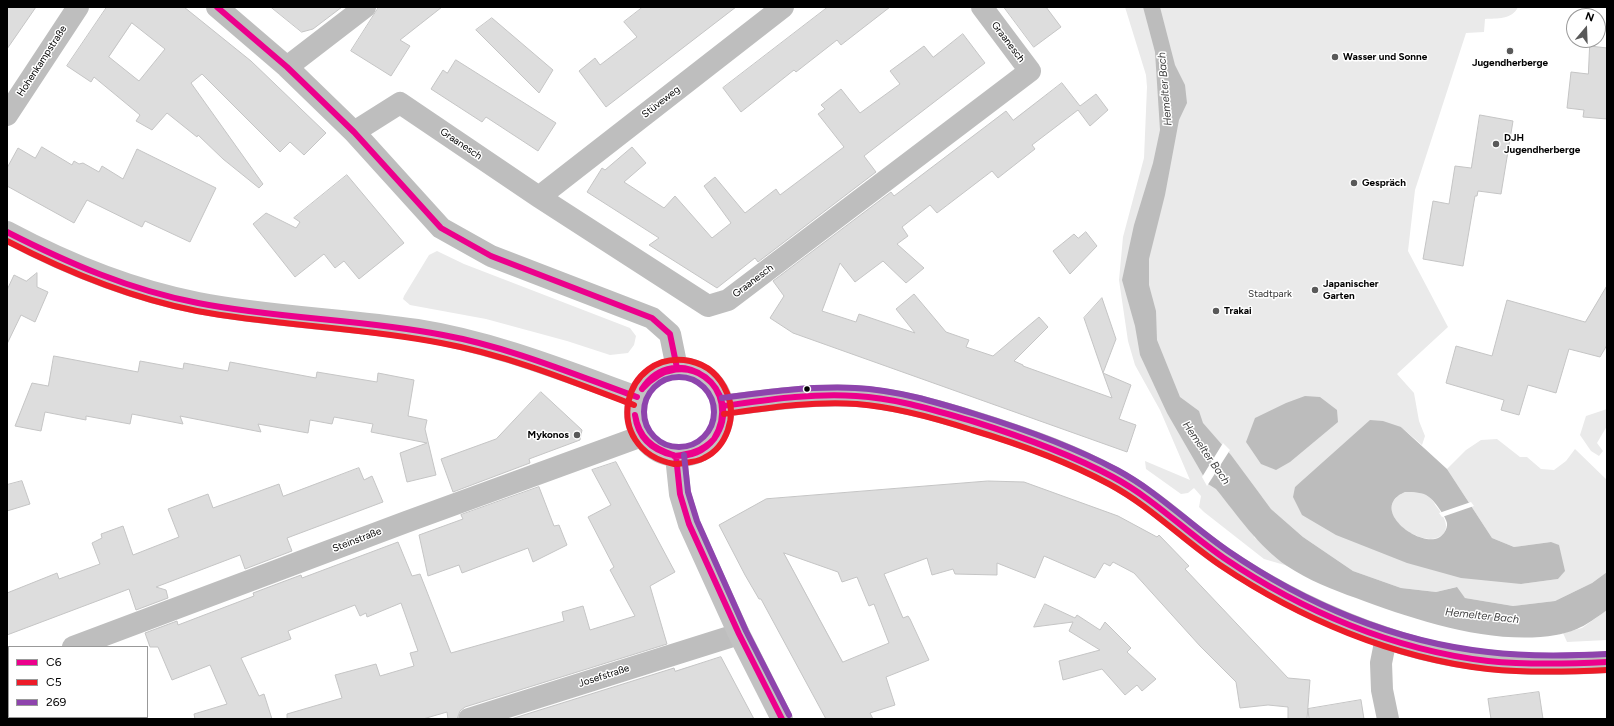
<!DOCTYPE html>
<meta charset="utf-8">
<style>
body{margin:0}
#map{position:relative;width:1614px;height:726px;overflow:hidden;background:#fff;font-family:Figtree,sans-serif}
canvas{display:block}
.frame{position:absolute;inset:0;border:8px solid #000;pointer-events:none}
.legend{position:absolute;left:8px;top:646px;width:140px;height:72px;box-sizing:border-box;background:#fff;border:1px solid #999;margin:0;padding:5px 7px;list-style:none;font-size:12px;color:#000}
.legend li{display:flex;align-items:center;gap:8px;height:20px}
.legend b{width:20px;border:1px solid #999}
.north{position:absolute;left:1566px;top:8px;width:40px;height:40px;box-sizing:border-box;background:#fff;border:1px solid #999;border-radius:50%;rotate:19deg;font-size:11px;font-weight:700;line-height:16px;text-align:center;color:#000}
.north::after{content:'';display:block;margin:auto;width:14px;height:18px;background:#595959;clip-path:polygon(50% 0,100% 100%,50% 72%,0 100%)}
</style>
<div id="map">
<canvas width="1614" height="726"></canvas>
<div class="frame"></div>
<ul class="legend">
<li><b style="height:5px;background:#ec008c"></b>C6</li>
<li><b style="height:5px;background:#ed1b29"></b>C5</li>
<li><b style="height:5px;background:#8e44ad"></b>269</li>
</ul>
<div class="north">N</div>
</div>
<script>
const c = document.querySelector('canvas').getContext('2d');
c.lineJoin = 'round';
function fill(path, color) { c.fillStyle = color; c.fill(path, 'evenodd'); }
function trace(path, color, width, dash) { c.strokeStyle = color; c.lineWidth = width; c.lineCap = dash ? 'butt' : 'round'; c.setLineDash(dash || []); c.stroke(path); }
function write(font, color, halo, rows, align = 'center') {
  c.font = font + ' Figtree,sans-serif'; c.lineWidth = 3; c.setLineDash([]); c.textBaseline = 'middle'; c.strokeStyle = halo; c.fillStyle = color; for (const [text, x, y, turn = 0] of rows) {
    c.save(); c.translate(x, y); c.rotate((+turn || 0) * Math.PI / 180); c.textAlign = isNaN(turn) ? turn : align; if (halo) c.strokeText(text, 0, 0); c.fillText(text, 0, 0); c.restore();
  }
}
fill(new Path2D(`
 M1125,7H1518C1512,20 1497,18 1485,19L1484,32L1466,33L1415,190L1408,251L1448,327L1397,374L1414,393L1419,421L1425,436L1422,445L1401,427L1295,487L1521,584L1558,579L1564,571L1551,542L1514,547L1492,538L1447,469L1466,450L1481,440L1497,439L1520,457H1527L1541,469L1554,470L1566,461L1575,449L1607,480V572L1592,583L1555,601L1513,606L1465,598L1456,587L1436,592L1401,588L1353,571L1303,537L1271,509L1262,497L1254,537L1288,566L1264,559L1204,512L1199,507L1201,496L1194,488L1188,493L1181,494L1146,469L1145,461L1190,480L1160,410L1135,365L1128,341L1119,280L1123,237L1144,158L1147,87L1146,75Z
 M437,251L464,264L630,328L636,336L634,345L628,353L610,355L567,341L486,319L410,305L403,299L404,296L429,255Z
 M1607,409V426L1597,443L1603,451L1599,456L1591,451L1580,435L1586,416Z
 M1405,492C1413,492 1422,492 1429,496C1432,499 1434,503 1436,506C1443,515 1453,529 1439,537C1419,548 1367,509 1405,492Z
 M1607,610V640L1567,642L1563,633L1582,628Z`), '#eaeaea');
fill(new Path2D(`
 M1143,7H1160L1175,65L1185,85L1187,103L1179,120L1165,195L1149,259V285L1156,311L1157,340L1180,397L1199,411L1203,423L1231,455L1271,509L1303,537L1353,571L1401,588L1436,592L1457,587L1465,598L1513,606L1555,601L1592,583L1607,572V610C1589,623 1579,631 1556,635C1494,646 1414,620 1356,598C1333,590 1308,580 1287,566C1258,546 1238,516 1216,489L1208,484L1167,413L1140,355L1135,326L1122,280L1134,225L1153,163L1160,130L1155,52Z
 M1305,396L1320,397L1337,410L1338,422L1290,462L1276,470L1261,464L1246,442L1255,418L1286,403Z
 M1370,420L1383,421L1401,427L1447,469L1492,538L1514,547L1551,542L1559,545L1565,571L1558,579L1521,584L1461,578L1407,563L1336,535L1302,515L1293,497L1295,487ZM1405,492C1413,492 1423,492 1429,497C1434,500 1446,517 1447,523C1448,529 1442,538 1435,539C1412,543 1370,507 1405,492Z`), '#bcbcbc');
fill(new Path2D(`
 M1223,443L1230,450L1207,486L1202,477Z
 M1471,502L1474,506L1442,517L1439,513Z`), '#fff');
const building = new Path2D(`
 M7,7H36L7,49Z
 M107,7H184L251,61L326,133L304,155L290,142L280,152L202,74L191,83L263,184L259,188L223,159L198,135L197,137L167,113L152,130L136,121L140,115L94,77L91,82L67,66ZM132,23L165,49L139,81L109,57Z
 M271,7H342L313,29L302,32Z
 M379,7H442L400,40L410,46L391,76L351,51Z
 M643,7H736L606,107L579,71L595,58L600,65L637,37L624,22Z
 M828,7H890L841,45L837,40L796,72L794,70L741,112L723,88Z
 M1004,7H1046L1061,27L1034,47Z
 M492,18L553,70L539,93L476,30Z
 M963,34L985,63L864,156L876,172L758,262L755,258L717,288L649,245L659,238L587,192L602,168L605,170L632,147L646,163L624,182L664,208L675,196L712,238L731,223L704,186L715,177L745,213L776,189L780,195L844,147L818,114L825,109L821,105L841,89L860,113L900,84L890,71L924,46L933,57Z
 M1590,46L1607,48V119L1583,117L1584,110L1567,108L1571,72L1588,74Z
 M456,60L556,123L538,151L486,117L482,122L431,89L443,70L447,73Z
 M1062,83L1080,106L1096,94L1108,110L1090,126L1078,110L1032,145L1035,149L998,178L992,171L937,213L930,205L902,227L908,236L897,244L924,268L906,283L883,261L855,282L840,263L822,311L856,322L859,314L915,333L896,309L914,294L946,332L969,340L966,347L993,356L1039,317L1048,327L1014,361L1023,365V366L1112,398L1103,373L1131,385L1119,419L1136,425L1127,452L793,333L770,318L784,296L773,281L891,192L894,196L1006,111L1013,120Z
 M1480,115L1513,121L1501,194L1478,191L1477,196H1475L1463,266L1423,259L1433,201L1449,204L1455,166L1471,168Z
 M42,147L72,165L74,161L79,164L83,163L99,172L102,166L123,179L137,149L216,188L190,242L145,221L142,227L87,200L74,223L7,186V168L18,148L35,158Z
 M347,175L404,243L359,279L344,261L335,268L324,254L295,277L253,224L266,213L296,228L300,222L294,218Z
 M1086,232L1097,246L1070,274L1053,251L1074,234L1078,238Z
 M37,273V287L48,292L35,322L21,315L7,344V290L14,275L26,281Z
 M1607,286V345L1600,357L1569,349L1556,393L1528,385L1519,415L1501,410L1504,400L1446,383L1456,346L1492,356L1507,300L1585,322Z
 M1102,298L1116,339L1103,373L1084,318Z
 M54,356L138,372L140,361L183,369L184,363L228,371L230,362L316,378L317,372L377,382L378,373L414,380L408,416L427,420L425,429L436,475L407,482L400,453L427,443L371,432L373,424L334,417L332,424L310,420L308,433L258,424L261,432L180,416L183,424L132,414L130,424L86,416V420L45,412L41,431L15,426L32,383L48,386Z
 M541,392L582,430L580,440L529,459L530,463L453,492L441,459L496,439Z
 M616,462L675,572L650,586L667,644L465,707L460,711L457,719H448L447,712L423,719H287V714L342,698L335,675L376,664L380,676L414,666L410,653L418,651L401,603L367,617L366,613L360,616L355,605L288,631L291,639L241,658L259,696L264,694L272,719H195L194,714L227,704L210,665L172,680L158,647H150L145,633L177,621L178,625L254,596L253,593L301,575L302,578L398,542L412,576L420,574L451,653L564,621L562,612L583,606L590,630L635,616L610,570L614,567L588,517L611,505L592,470Z
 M359,468L364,480L372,476L383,502L287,538L292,551L245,569L240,555L156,587L166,590L168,598L136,610L129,589L7,635V593L57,573L59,579L100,564L92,543L102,538L101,534L123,526L133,555L179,537L168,509L208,494L213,508L279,484L283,496Z
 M22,481L30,504L7,511V485Z
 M988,481L1024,482L1118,516L1157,537L1159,535L1189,566L1185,569L1288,678L1310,680L1307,719H1288V707L1268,705L1240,708L1236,682L1200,646L1134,573L1113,562L1110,566L1104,563L1095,578L1044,556L1035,578L997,563V575L955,574L953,569L932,575L927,558L884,574L903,618L908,616L910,619L929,660L886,677L895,705L870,713L873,719H826L761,599H759L745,575L719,525L766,499ZM784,553L838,572L842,582L857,577L869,606L874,604L889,643L843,662Z
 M539,487L554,526L559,525L567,545L533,562L528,548L462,573L459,565L428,576L419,535L463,519L461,515Z
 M1045,604L1075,618L1077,615L1100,630L1105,622L1131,648L1127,652L1156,679L1142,691L1137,685L1125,695L1102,669L1063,680L1059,661L1100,650L1069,631L1073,622L1034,627Z
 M721,657L754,719H511L674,668L675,671Z
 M1539,692L1543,719H1491L1488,699Z
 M1361,700L1364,719H1309L1308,709Z`);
fill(building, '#ddd');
trace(building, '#c5c5c5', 1);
trace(new Path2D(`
 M217,7L287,67L354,132L441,228L491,256L652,318L670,334L677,368
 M287,67L365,7
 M7,115L78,7
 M354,132L400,103L539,197L708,306L728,300L1030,71L982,7
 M539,197L783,7
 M1386,638L1381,663L1382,690L1388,719
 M73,647L406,522L642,436
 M7,672L9,671
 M469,719L739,634`), '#bebebe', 22);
trace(new Path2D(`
 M723,406C767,400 811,394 856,396C899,399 939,411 981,424C1034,441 1086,459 1133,489C1166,510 1193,537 1224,558C1274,592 1330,619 1386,638C1437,656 1496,664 1550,664C1569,664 1588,663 1607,662`), '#bebebe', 22);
trace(new Path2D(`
 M7,232C67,264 131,290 198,303C270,317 344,319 417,330C493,342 565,371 637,397
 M635 412a44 44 0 1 1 88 0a44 44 0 1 1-88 0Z
 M676,456L680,494L689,524L739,634L782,719`), '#c2c2c2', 22);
trace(new Path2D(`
 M217,7L287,67L354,132L441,228L491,256L652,318L670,334L677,368
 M7,232C68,263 130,290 198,303C279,319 362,319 443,335C509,347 573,374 637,397
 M642,389C675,338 749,389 714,439
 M642,389C685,341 744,389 714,439
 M723,406C767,400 811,393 856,396C895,398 934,410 972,421C1020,436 1068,453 1113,477C1154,499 1186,532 1224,558C1302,611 1394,650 1488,661C1528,665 1567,664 1607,662
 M635,415C639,438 652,448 673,455
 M635,415C638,437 651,450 673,455
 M674,456C691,456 704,452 714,439
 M674,456C691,454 702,451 714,439
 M676,456L680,494L689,524L739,634L782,719`), '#ec008c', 6);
trace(new Path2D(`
 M7,241C67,272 130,298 197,311C278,326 360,327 441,343C507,355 571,381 634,405
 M724,414C768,408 812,401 857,404C896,407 935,418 972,430C1019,444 1066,461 1109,484C1150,506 1182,539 1220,565C1300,619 1393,658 1488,669C1528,673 1567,672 1607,670
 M674,464C599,449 622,348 690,361C708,365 720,376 727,393C737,416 727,447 704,458C695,463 687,462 677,464`), '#ed1b29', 6);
trace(new Path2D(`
 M644 412a35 35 0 1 1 70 0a35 35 0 1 1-70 0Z
 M722,398C766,392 810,386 855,388C896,390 936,402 975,414C1024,429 1072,446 1117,470C1158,492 1190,525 1228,551C1305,604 1395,642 1488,652C1527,657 1567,656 1607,654
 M684,455L688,492L697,521L746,631L789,715`), '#8e44ad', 6);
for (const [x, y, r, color] of [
 [1510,51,4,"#595959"],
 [1335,57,4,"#595959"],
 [1496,144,4,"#595959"],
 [1354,183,4,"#595959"],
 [1315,290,4,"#595959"],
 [1216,311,4,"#595959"],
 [807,389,3.5,"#000"],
 [577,435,4,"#595959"]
]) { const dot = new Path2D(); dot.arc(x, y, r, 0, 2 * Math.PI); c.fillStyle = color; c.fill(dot); trace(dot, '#fff', 1.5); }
write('10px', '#000', '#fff', [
 ["Graanesch",1008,42,53],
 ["Hohenkampstraße",42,61,-57],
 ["Stüveweg",661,102,-38],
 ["Graanesch",461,144,34],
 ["Graanesch",753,281,-37],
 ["Steinstraße",357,540,-21],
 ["Josefstraße",604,676,-18]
]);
write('bold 10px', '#000', '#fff', [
 ["Wasser und Sonne",1343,57],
 ["Jugendherberge",1510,63,"center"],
 ["DJH",1504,138],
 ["Jugendherberge",1504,150],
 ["Gespräch",1362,183],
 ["Japanischer",1323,284],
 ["Garten",1323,296],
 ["Trakai",1224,311],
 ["Mykonos",569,435,"right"]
], 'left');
write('10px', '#303030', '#fff', [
 ["Stadtpark",1270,294]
]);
write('italic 11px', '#414141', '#fff', [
 ["Hemelter Bach",1165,89,-95],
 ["Hemelter Bach",1206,453,55],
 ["Hemelter Bach",1482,616,6]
]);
</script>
